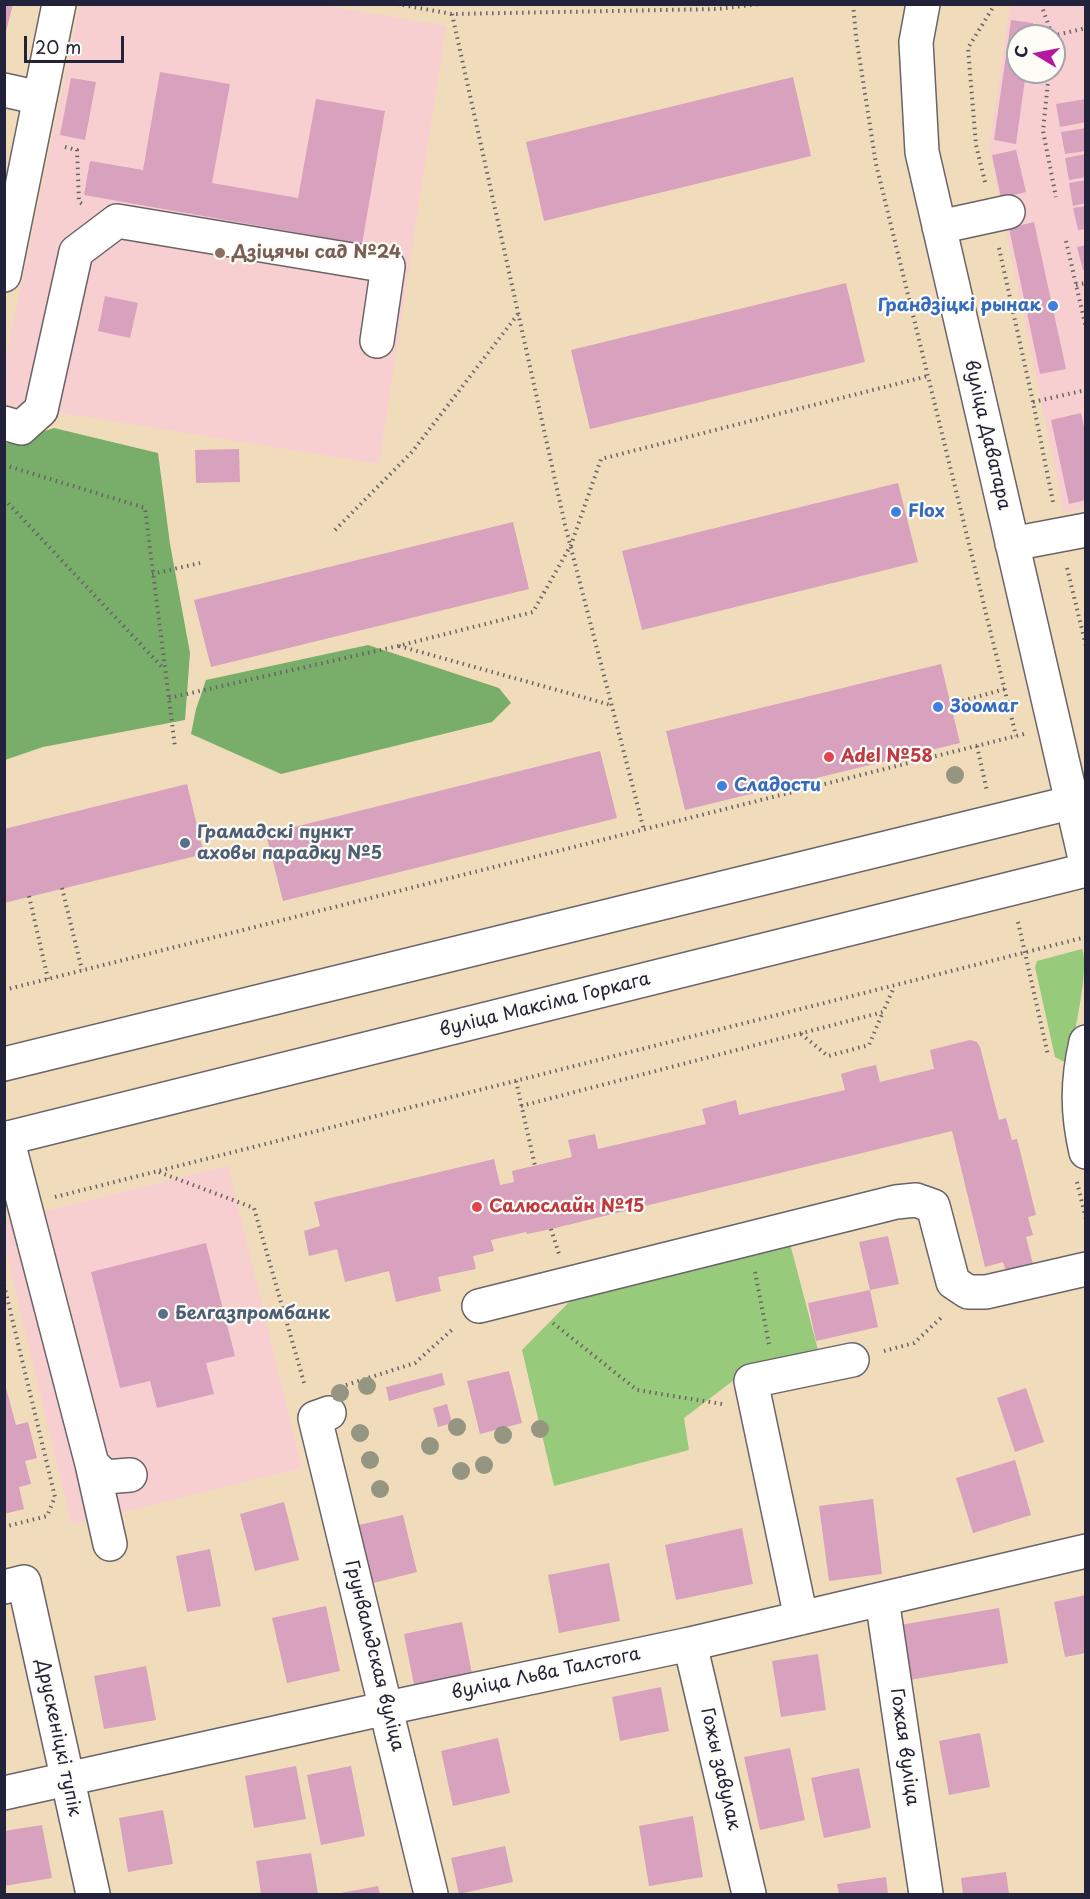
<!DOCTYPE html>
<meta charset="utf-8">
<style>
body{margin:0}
#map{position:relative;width:1090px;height:1899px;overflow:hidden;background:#f0dcbb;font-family:"Playpen Sans",sans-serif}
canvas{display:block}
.frame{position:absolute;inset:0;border:6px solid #22223b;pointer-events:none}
.north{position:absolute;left:1006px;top:24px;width:60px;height:60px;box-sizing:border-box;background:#fdfcf7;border:2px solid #a5a5ac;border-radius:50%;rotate:280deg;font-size:16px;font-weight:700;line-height:24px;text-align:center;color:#22223b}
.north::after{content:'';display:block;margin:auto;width:21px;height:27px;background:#b5179e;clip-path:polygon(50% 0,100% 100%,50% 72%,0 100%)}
.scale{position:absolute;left:24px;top:36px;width:100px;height:27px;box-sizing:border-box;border:3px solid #22223b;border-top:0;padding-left:8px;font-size:18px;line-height:21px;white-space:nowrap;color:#22223b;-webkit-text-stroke:4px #fdfcf7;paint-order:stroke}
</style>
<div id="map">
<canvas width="1090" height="1899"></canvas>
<div class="frame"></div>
<div class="north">С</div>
<div class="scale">20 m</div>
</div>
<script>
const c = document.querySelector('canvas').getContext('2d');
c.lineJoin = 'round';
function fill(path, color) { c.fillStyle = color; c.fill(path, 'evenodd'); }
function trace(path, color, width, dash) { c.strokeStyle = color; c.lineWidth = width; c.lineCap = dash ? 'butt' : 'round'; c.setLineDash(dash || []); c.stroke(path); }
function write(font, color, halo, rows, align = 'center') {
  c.font = font + ' "Playpen Sans",sans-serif'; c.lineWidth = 4.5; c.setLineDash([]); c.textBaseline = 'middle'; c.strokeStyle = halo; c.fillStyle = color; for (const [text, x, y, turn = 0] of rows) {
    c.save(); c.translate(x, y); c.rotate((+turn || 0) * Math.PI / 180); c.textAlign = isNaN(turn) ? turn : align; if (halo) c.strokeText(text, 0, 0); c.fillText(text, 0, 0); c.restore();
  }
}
fill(new Path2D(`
 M80,5H323L446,26L379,464L5,404V362Z
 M1010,5H1085V508L1064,513L989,148ZM1018,36H1054V72H1018Z
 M228,1166L302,1468L72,1525L5,1249L4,1221Z`), '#f7cfd0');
fill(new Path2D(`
 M1082,949C1090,966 1074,1035 1070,1056L1064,1062L1055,1057L1035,967L1037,961Z
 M788,1236L818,1350L738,1377L684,1418L689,1450L554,1486L522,1350L581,1290Z`), '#97ca7a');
fill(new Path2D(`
 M54,428L158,453L170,544L190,653L185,720L43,747L5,760L4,444Z
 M368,645L499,688L511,703L492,722L281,774L191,734L196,709L206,680Z`), '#79ae6a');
fill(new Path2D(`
 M4,4H13L5,35H4Z
 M1011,20L1033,23L1031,36H1018V72H1026L1016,144L994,140Z
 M160,72L230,84L212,183L298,198L316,99L385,111L362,244L84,195L90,161L143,170Z
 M793,77L811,156L544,221L526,142Z
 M71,78L96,82L85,140L60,135Z
 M1086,99V122L1060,127L1056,104Z
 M1086,128V151L1065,154L1061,132Z
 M1016,150L1026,192L1001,198L992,155Z
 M1086,154V177L1069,180L1065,158Z
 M1086,180V203L1073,206L1069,183Z
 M1086,206V229L1078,230L1073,208Z
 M1034,222L1066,369L1040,374L1009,228Z
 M1086,245V269L1083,270L1077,247Z
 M846,283L865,362L590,429L571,350Z
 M105,296L138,303L130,338L98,331Z
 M1081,413L1086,436V500L1069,504L1051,420Z
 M239,449L240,482L196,483L195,450Z
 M898,483L918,562L642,630L622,551Z
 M513,522L529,589L211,667L194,600Z
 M941,664L960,743L685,810L666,731Z
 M600,751L617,818L283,901L266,834Z
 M187,784L204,854L4,903V829Z
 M970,1040L977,1042L980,1047L999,1120L1006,1118L1012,1140L1017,1139L1036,1215L1028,1217L1033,1235L1026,1237L1034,1268L1007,1275L1003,1262L985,1267L952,1131L551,1229L527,1234L526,1232L491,1240L494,1251L473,1256L476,1269L438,1277L441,1291L396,1302L389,1271L345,1282L337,1249L309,1256L304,1231L320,1226L314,1202L494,1159L500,1185L514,1182L512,1171L572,1157L568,1140L595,1134L598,1149L706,1124L702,1109L736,1100L739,1115L845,1090L841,1074L858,1069L876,1065L880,1082L934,1069L930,1050Z
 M888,1236L899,1284L870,1290L859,1242Z
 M206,1243L235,1356L206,1363L214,1394L157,1408L150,1381L120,1388L91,1272Z
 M870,1290L878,1327L816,1341L808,1303Z
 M509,1371L522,1423L480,1434L467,1381Z
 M442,1373L445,1385L389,1401L386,1387Z
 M4,1380L16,1425L28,1422L37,1458L25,1461L31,1484L19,1487L24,1509L4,1514Z
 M1026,1388L1044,1442L1015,1452L997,1398Z
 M447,1404L452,1423L438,1427L433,1408Z
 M1015,1460L1031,1515L973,1533L956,1478Z
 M873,1499L882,1574L829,1581L819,1506Z
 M284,1502L299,1560L255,1571L240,1514Z
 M403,1515L417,1572L373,1583L359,1525Z
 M742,1528L753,1584L676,1600L665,1545Z
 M210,1549L221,1606L187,1612L176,1556Z
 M609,1563L620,1621L559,1633L548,1575Z
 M1086,1595V1653L1065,1657L1054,1602Z
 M326,1606L340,1671L287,1683L272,1618Z
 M999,1608L1008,1663L909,1680L900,1625Z
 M462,1622L473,1679L415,1690L404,1634Z
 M818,1654L826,1710L781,1717L772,1661Z
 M146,1666L156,1720L104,1729L94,1676Z
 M661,1687L669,1731L620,1741L612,1697Z
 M980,1733L990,1787L949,1795L939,1741Z
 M498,1738L510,1793L453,1806L441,1751Z
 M790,1748L805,1820L760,1830L744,1757Z
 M296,1766L306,1819L254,1828L245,1776Z
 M351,1766L365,1836L321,1845L307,1775Z
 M859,1768L871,1828L824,1838L811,1778Z
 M163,1810L173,1864L128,1872L119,1818Z
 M693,1816L703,1877L649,1886L639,1826Z
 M42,1825L52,1878L4,1886V1831Z
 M505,1846L513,1882L459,1894L451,1858Z
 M311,1853L318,1894H261L256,1861Z
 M1006,1872L1009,1894H963L961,1878Z
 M886,1877L888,1894H839L837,1884Z
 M378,1886L380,1894H341V1893Z`), '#d8a1bd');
const minor = new Path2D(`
 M923,4L916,42L922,152L1086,863
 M4,90L40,98
 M939,227L1008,212
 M4,275L59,4
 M4,423L21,428L41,410L76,252L117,221L388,266L377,341
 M1012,544L1086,530
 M1086,1042C1077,1081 1077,1113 1086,1152
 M7,1138L92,1464L105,1477L130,1475
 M479,1306L896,1202L916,1200L933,1206L953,1282L968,1292H986L1086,1269
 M329,1413L315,1418L431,1894
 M92,1464L110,1544
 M4,1587L24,1582L93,1894
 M882,1599L926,1894
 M801,1618L751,1381L852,1360
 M690,1644L749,1894
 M4,1793L387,1708L690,1644L1086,1551`);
const major = new Path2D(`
 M4,1064L1086,799
 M4,1139L1086,870`);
trace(minor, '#6a6368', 36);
trace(major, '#6a6368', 36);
trace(new Path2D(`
 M397,4L452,14L718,9L759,4
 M853,4L856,36L876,164L1016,736
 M1041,4L1052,35
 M452,14L565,525L644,830
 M1052,36L1086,28
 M1049,72L1043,131L1056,197
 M65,147L77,150L79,202L84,205
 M985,182L976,145L968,48L995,4
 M1066,241L1086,328
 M999,248L1033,402L1053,502
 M1076,285L1086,283
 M1033,402L1086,390
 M4,465L145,508L175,747
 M4,499L164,669
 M335,530L412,452L518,314
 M1067,568L1086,646
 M152,574L200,563
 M399,646L611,705
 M169,698L398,646L533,612L571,545L601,459L928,376
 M951,704L1005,689
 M977,746L987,791
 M62,888L82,970
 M29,896L48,979
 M1018,922L1048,1055
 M4,990L1024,734
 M801,1034L828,1056L869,1045L883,1012
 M516,1081L535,1166
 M521,1106L883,1012L894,987
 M159,1172L254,1208L305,1386
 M1077,1182L1086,1219
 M55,1197L1086,937
 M551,1229L559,1254
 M755,1272L769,1344
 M4,1285L55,1497L47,1516L4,1527
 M553,1323L637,1390L722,1404
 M884,1351L914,1343L943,1316
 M346,1385L415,1363L454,1328`), '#6a6368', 4, [1.5, 4.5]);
trace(minor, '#fff', 33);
trace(major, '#fff', 33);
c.fillStyle = '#959681';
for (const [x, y] of [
 [955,775],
 [367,1386],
 [340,1393],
 [457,1427],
 [540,1429],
 [360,1433],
 [503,1435],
 [430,1446],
 [370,1460],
 [484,1465],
 [461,1471],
 [380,1489]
]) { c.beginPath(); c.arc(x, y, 9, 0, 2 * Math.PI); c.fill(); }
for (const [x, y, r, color] of [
 [220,253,6,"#8d6e63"],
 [1053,306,6,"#3f7fe0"],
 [896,512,6,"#3f7fe0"],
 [938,707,6,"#3f7fe0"],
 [829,757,6,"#e0444e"],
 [722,786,6,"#3f7fe0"],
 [185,843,6,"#5c6f8a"],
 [477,1207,6,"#e0444e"],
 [163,1314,6,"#5c6f8a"]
]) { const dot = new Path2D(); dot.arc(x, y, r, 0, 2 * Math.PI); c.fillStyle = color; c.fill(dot); trace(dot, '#fdfcf7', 2); }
write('bold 18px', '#785e54', '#fdfcf7', [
 ["Дзіцячы сад №24",232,253]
], 'left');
write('bold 18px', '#366cbe', '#fdfcf7', [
 ["Грандзіцкі рынак",1041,306,"right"],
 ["Flox",908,512],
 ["Зоомаг",950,707],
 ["Сладости",734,786]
], 'left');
write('18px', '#22223b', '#fdfcf7', [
 ["вуліца Даватара",987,435,77],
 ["вуліца Максіма Горкага",545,1005,-14],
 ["Грунвальдская вуліца",374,1656,76],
 ["вуліца Льва Талстога",546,1674,-12],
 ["Друскеніцкі тупік",58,1738,78],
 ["Гожая вуліца",904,1747,82],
 ["Гожы завулак",720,1769,77]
]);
write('bold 18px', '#be3a42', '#fdfcf7', [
 ["Adel №58",841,757],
 ["Салюслайн №15",489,1207]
], 'left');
write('bold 18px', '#4e5e75', '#fdfcf7', [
 ["Грамадскі пункт",197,833],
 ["аховы парадку №5",197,854],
 ["Белгазпромбанк",175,1314]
], 'left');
</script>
